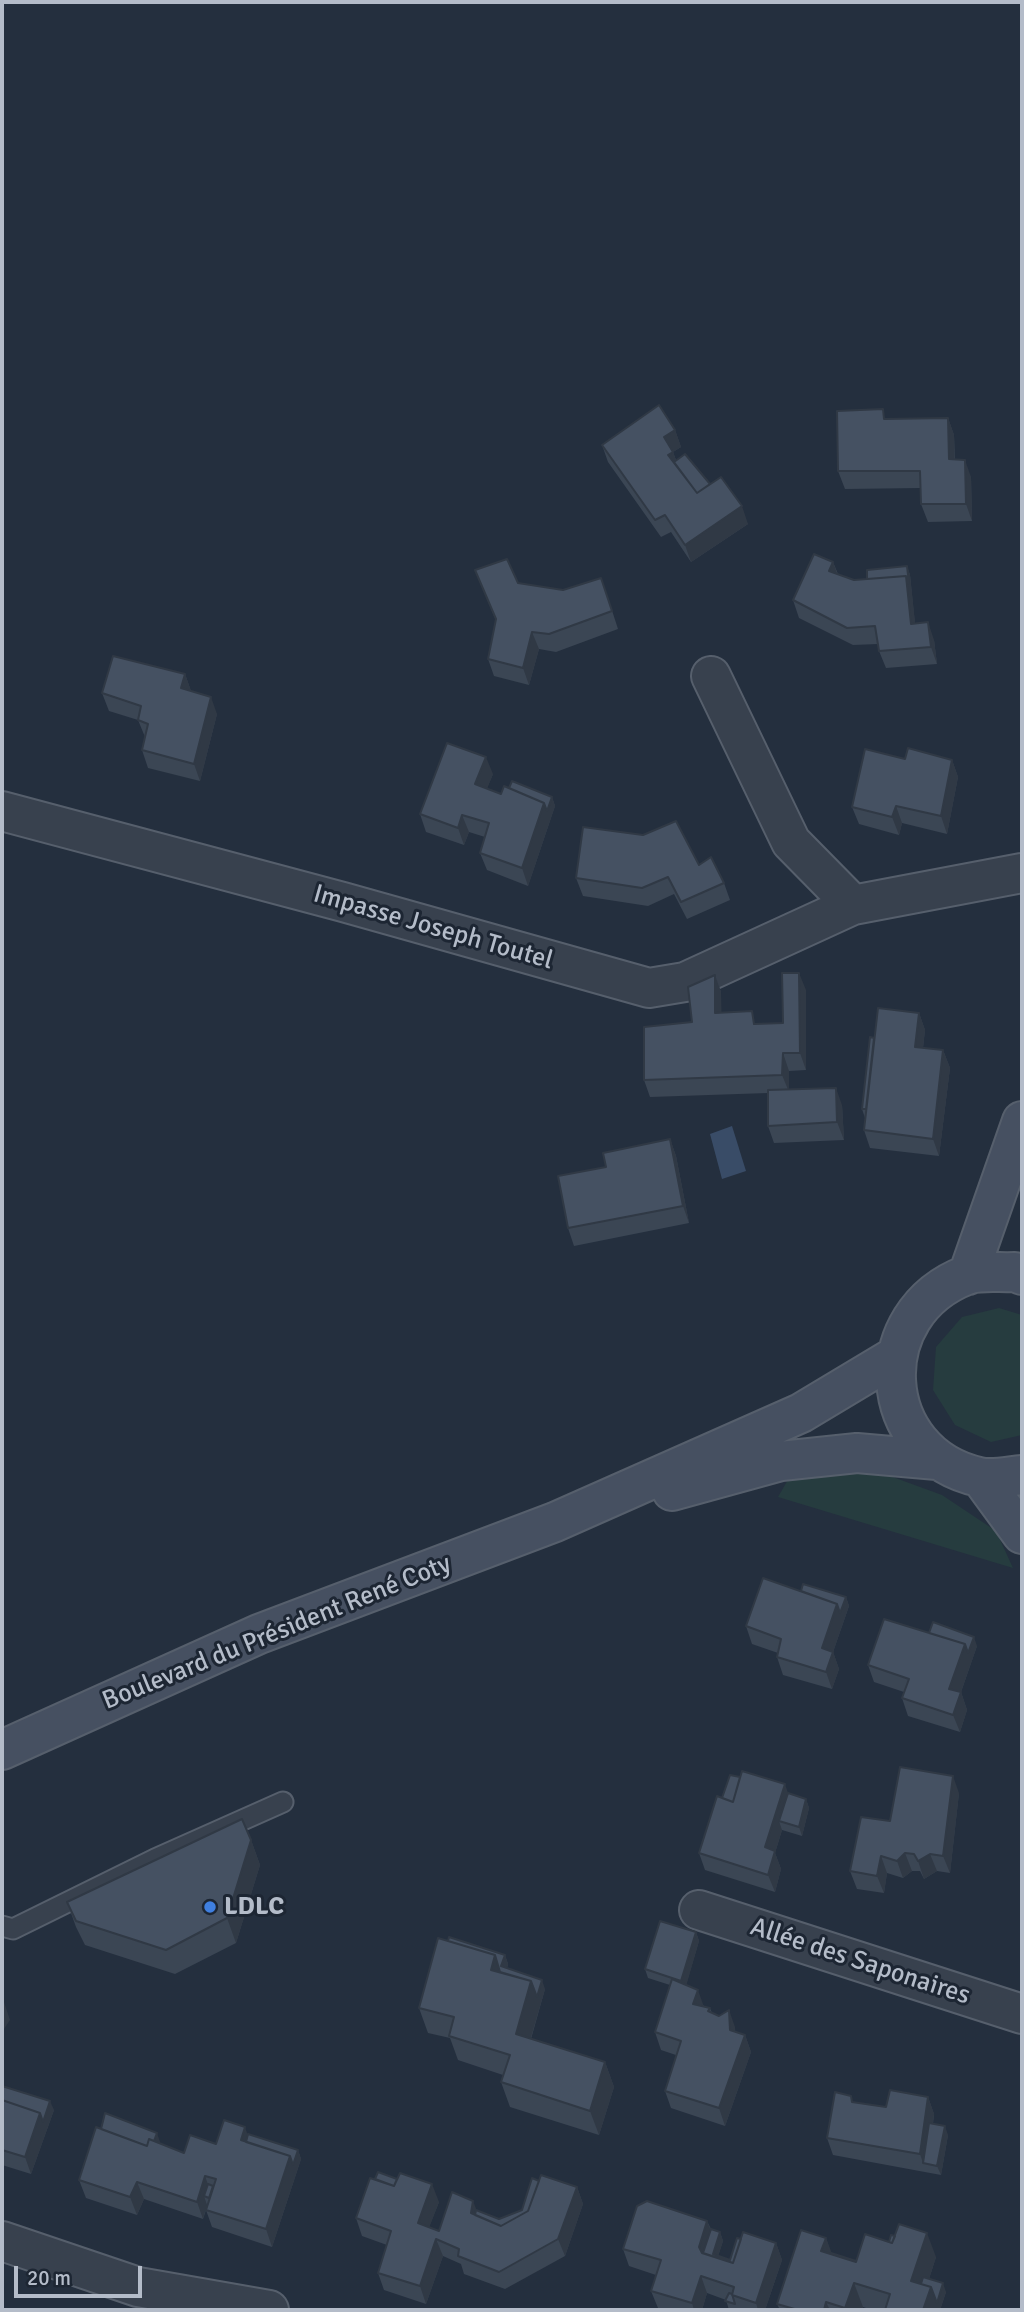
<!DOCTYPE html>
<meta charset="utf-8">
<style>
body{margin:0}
#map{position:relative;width:1024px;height:2312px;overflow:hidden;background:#242f3e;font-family:Signika,sans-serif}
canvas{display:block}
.frame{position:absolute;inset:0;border:4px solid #b4bcc9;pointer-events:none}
.scale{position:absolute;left:14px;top:2266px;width:128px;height:32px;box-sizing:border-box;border:4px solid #b4bcc9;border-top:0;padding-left:9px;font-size:21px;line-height:24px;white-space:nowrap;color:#b4bcc9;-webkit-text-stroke:5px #1d2633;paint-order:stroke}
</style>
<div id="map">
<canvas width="1024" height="2312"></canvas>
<div class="frame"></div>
<div class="scale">20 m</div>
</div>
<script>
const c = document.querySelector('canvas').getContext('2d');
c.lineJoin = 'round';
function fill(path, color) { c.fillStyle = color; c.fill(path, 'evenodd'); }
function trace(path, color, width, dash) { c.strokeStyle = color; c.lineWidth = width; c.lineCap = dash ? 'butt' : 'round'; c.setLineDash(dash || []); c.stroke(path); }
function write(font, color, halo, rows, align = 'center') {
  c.font = font + ' Signika,sans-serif'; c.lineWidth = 6; c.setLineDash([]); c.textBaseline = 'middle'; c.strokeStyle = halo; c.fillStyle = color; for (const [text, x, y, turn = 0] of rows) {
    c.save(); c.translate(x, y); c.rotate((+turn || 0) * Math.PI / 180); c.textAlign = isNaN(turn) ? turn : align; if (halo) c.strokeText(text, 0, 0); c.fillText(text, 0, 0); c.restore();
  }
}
fill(new Path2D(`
 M999,1308L1022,1315V1435L991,1442L955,1425L933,1390L936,1347L962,1317Z
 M879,1472L942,1495L996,1531L1013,1568L778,1497L789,1478Z`), '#263c3f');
fill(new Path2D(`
 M732,1126L746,1171L722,1179L710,1134Z`), '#394c67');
const lane = new Path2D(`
 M2,1926L13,1929L155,1859L283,1802`);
const street = new Path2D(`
 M711,676L791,842L853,905
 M2,811L343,902L649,988L685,982L853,905L1022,873
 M699,1910L1022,2014
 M2,2241L138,2287L269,2310`);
const secondary = new Path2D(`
 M968,1275L1022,1121
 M1022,1275L1015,1272C1001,1273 980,1270 967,1275C866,1313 875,1454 979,1477C992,1480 1009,1476 1022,1475
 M981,1478L1022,1534
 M672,1491L781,1461L857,1453L937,1460
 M2,1750L259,1634L555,1522L801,1413L896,1356`);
trace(lane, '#565f6c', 23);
trace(street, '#565f6c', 42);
trace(secondary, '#565f6c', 42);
trace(lane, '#38414e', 19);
trace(street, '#38414e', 38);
trace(secondary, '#465061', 38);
fill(new Path2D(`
 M948,418L954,435L955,459L971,477L972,521L928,522L921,504V488L845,489L838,471L886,419Z
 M675,430L681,447L673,452L676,460L710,484L748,524L691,562L671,532L661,537L608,462L602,445Z
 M833,562L838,574L854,580L867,579L907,566L910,575L915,624L934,640L937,664L886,668L879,651L878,644L853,645L799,618L793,600Z
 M475,570L518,583L563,590L607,595L618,629L556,652L539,649L529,685L494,676L488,659L496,621Z
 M185,674L191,691L217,714L200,781L148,768L142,750L145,737L138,720L109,711L102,693Z
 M905,759L952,760L958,777L947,834L902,823L899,835L859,824L852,807Z
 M493,774L487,788L501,794L509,788L552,797L555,806L528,886L487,870L480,853L485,837L469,832L464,845L426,832L420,814Z
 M699,865L724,883L730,900L687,919L674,894L648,906L583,896L576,878Z
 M715,975L721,992V1013L757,1024L783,1023L806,990V1070L789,1071V1090L842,1105L844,1140L774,1143L768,1126V1093L650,1097L644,1080L692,1022Z
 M919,1013L925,1030L923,1048L943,1050L950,1068L939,1156L870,1148L864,1130L865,1118L862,1109L874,1038Z
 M670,1139L676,1156L689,1223L574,1246L568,1228L606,1167Z
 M801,1591L846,1597L849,1606L833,1652L839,1669L832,1689L783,1675L777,1657L778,1653L752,1644L746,1626Z
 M977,1646L961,1692L967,1710L960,1732L908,1716L902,1698L904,1692L874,1682L868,1665Z
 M788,1793L806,1799L809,1808L802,1836L782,1830L775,1853L781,1869L775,1892L705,1870L699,1853L722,1798Z
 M959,1793L950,1873L937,1871L924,1879L920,1871H912L903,1878L887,1873L884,1893L857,1889L850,1871L890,1821Z
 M251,1840L260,1865L236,1943L175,1974L85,1945L76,1927L67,1902Z
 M696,1932L699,1941L686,1985L704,2006L710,2008L712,2013L735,2027V2032L745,2035L751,2052L725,2126L671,2108L665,2091L676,2055L661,2050L655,2032L670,1985L648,1978L645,1969Z
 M448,1941L505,1955L508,1964L507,1968L545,1989L531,2039L605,2062L614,2087L599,2135L510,2107L501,2082L503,2075L458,2060L450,2038L428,2033L419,2008Z
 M2,2086L54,2110L31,2174L2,2165Z
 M928,2097L934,2114L933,2124L948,2135L941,2175L833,2155L827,2138L854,2102L886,2107Z
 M101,2129L160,2142V2144L184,2153L248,2136L298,2150L301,2159L272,2247L212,2227L206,2210L203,2219L144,2199L137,2215L86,2198L79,2180Z
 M539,2181L577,2187L583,2204L565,2256L505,2289L464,2274L461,2264L443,2256L426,2304L384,2290L378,2273L387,2245L362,2236L356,2218L439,2202L429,2227L439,2231L476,2210L499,2219L522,2210Z
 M707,2221L711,2229L720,2232L723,2241L718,2256L730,2260L741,2239L776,2243L782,2260L765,2310H729L726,2300L707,2293L702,2310H665L658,2308L651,2291L656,2275L629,2266L623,2249Z
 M826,2238L831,2253L856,2261L936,2257L929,2279L946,2292L940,2310H872L863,2307L862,2310H780L777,2304Z`), '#3b4654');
fill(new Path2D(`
 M948,418L954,435L955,476L949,459Z
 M675,430L681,447L673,452L679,469L671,463L664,437Z
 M965,460L971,477L972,521L966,504Z
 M742,506L748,524L691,562L685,545Z
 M833,562L839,579L829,571Z
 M907,566L910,575L917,641L911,624L906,576Z
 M928,622L934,640L937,664L931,647Z
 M532,632L539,649L529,685L523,668Z
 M185,674L191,691L181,688Z
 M211,697L217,714L200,781L194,764Z
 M486,757L493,774L482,801L475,784Z
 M952,760L958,777L947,834L941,816Z
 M552,797L555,806L528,886L522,868L544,803Z
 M896,806L902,823L899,835L892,817Z
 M462,815L469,832L464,845L458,828Z
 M799,973L806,990V1070L800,1053Z
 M715,975L721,992L722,1031L715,1013Z
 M919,1013L925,1030L921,1064L915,1047Z
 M943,1050L950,1068L939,1156L933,1139Z
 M783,1053L789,1071V1092L782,1075Z
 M836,1088L842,1105L844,1140L837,1122Z
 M670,1139L676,1156L689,1223L683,1206Z
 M846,1597L849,1606L833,1652L839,1669L832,1689L826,1672L822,1648L837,1604Z
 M974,1637L977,1646L956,1706L949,1689L965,1644Z
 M961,1692L967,1710L960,1732L953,1715Z
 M953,1776L959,1793L950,1873L943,1856Z
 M785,1784L791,1802L779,1821L782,1830L775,1853L781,1869L775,1892L768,1875L765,1847Z
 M806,1799L809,1808L802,1836L799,1827Z
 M251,1840L260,1865L236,1943L227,1918Z
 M905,1853L912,1871L903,1878L897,1861Z
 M930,1854L937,1871L924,1879L918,1861Z
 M881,1856L887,1873L884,1893L877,1876Z
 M696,1932L699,1941L685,1990L681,1981Z
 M495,1955L504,1980L491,1970Z
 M505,1955L508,1964L505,1975L501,1966Z
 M542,1980L545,1989L525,2058L516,2034L531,1981Z
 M698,1990L704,2007L693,2004Z
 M4,2002L10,2020L2,2032V2005Z
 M729,2010L735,2027L736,2047L730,2030Z
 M745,2035L751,2052L725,2126L719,2108Z
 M605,2062L614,2087L599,2135L590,2111Z
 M928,2097L934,2114L927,2164L923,2163L920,2154Z
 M50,2101L54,2110L31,2174L25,2157L40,2113Z
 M945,2126L948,2135L941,2175L937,2166Z
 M245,2127L251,2145L241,2140Z
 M157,2133L160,2142L154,2164L150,2155Z
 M298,2150L301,2159L272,2247L266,2229L290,2156Z
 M205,2176L211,2193L204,2196L207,2205L203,2219L197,2202Z
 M137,2182L144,2199L137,2215L130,2197Z
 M432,2184L439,2202L424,2241L418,2223Z
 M577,2187L583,2204L565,2256L558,2239Z
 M473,2201L480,2219L471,2213Z
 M707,2221L714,2238L706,2262L699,2247Z
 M720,2232L723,2241L716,2263L713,2254Z
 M927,2233L936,2257L923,2298L911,2281Z
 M826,2238L835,2262L821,2251Z
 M436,2239L443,2256L426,2304L420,2286Z
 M776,2243L782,2260L765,2310H758L756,2303Z
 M701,2276L707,2293L702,2310H694L692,2303Z
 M854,2283L863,2307L862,2310H846L845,2308Z
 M943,2283L946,2292L940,2310H923L931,2287Z
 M826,2302L830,2310H824Z`), '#303945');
const building = new Path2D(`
 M659,405L675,430L664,437L673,452L668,455L697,493L721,477L742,506L685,545L665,515L655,520L602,445Z
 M883,409L884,419L948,418L949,459L965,460L966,504H921L920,471H838L837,411Z
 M685,454L710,484L697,493L674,462Z
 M814,554L833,562L829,571L854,580L906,576L911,624L928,622L931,647L879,651L875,626L847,628L793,600Z
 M507,559L518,583L563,590L601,578L612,611L549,634L532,632L523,668L488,659L496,619L475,570Z
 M907,566L909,584L906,576L867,579V570Z
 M113,656L185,674L181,688L211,697L194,764L142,750L148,724L138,720L141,706L102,693Z
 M447,743L486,757L475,784L501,794L504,786L544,803L522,868L480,853L489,823L462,815L458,828L420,814Z
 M908,748L952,760L941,816L896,806L892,817L852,807L865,749L905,759Z
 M512,781L552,797L547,811L544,803L509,788Z
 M676,821L699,865L711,857L724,883L681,902L668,877L642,888L576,878L583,827L643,835Z
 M782,973H799L800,1053H783L782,1075L644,1080V1027L692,1022L688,987L715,975V1013L752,1011L754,1024L783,1023Z
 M878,1008L919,1013L915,1047L943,1050L933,1139L864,1130Z
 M870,1037L874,1038L866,1109H862Z
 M836,1088L837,1122L768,1126V1090Z
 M670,1139L683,1206L568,1228L558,1176L606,1167L603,1153Z
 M763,1578L837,1604L822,1648L833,1652L826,1672L777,1657L781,1639L746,1626Z
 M803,1584L846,1597L840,1613L837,1604L801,1591Z
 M884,1619L965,1644L949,1689L961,1692L953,1715L902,1698L909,1679L868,1665Z
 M933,1622L974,1637L968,1653L965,1644L929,1633Z
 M900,1767L953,1776L943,1856L930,1854L918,1861L914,1854L905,1853L897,1861L881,1856L877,1876L850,1871L861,1817L890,1821Z
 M742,1771L785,1784L765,1847L775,1851L768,1875L699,1853L717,1796L733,1802Z
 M730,1775L740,1777L733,1802L722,1798Z
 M788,1793L806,1799L799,1827L779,1821Z
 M242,1819L251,1840L227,1918L166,1950L76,1921L67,1902Z
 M660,1921L696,1932L681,1981L645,1969Z
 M449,1937L505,1955L501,1966L542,1980L537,1997L531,1981L500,1972L495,1955L448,1941Z
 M438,1938L495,1955L491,1970L531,1981L516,2034L605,2062L590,2111L501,2082L510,2055L449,2036L454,2017L419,2008Z
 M672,1979L698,1990L693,2004L710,2008L708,2011L719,2016L729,2010L730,2030L745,2035L719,2108L665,2091L681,2041L655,2032Z
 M2,2086L50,2101L43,2122L40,2113L2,2100Z
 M890,2090L928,2097L920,2154L827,2138L835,2092L851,2096L852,2102L886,2107Z
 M2,2100L40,2113L25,2157L2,2150Z
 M105,2113L157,2133L154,2141L149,2139L147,2146L101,2129Z
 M224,2120L245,2127L241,2140L290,2156L266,2229L206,2210L216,2179L205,2176L197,2202L137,2182L130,2197L79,2180L96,2127L147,2146L149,2139L184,2153L190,2135L216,2144Z
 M929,2123L945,2126L937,2166L923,2163Z
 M248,2134L298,2150L293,2165L290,2156L246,2142Z
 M378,2172L397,2179L394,2186L375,2179Z
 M400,2173L432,2184L418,2223L439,2231L452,2192L473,2201L471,2213L501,2226L528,2211L541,2175L577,2187L558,2239L499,2272L458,2256L459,2249L436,2239L420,2286L378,2273L391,2231L356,2218L370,2178L394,2186Z
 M532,2178L539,2181L528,2211L501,2226L475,2215L476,2210L499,2219L522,2210Z
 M208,2184L213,2186L209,2198L204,2196Z
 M647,2201L707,2221L699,2247L702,2253L733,2263L743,2232L776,2243L756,2303L732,2295L734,2287L701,2276L692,2303L651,2291L661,2260L623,2249L637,2206Z
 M899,2224L927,2233L911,2281L931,2287L923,2310H885L890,2294L854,2283L845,2308L826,2302L824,2310H798L777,2304L801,2230L826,2238L821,2251L856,2262L865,2234L892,2243Z
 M711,2229L720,2232L713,2254L730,2260L737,2238L741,2239L733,2263L703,2253Z
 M891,2235L895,2236L892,2243L889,2242Z
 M831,2253L856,2261V2262L831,2254Z
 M923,2277L943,2283L937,2303L931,2287L921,2284Z
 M729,2293L732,2294L735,2304L725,2301Z`);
fill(building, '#455162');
trace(building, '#303945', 2);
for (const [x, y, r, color] of [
 [210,1907,7,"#3f7fe0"]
]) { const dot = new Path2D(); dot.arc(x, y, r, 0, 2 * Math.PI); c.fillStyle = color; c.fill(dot); trace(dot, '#1d2633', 2.5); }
write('26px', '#b4bcc9', '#1d2633', [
 ["Impasse Joseph Toutel",433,928,16],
 ["Boulevard du Président René Coty",277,1633,-22],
 ["Allée des Saponaires",860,1962,18]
]);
write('bold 26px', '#b4bcc9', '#1d2633', [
 ["LDLC",224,1907]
], 'left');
</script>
